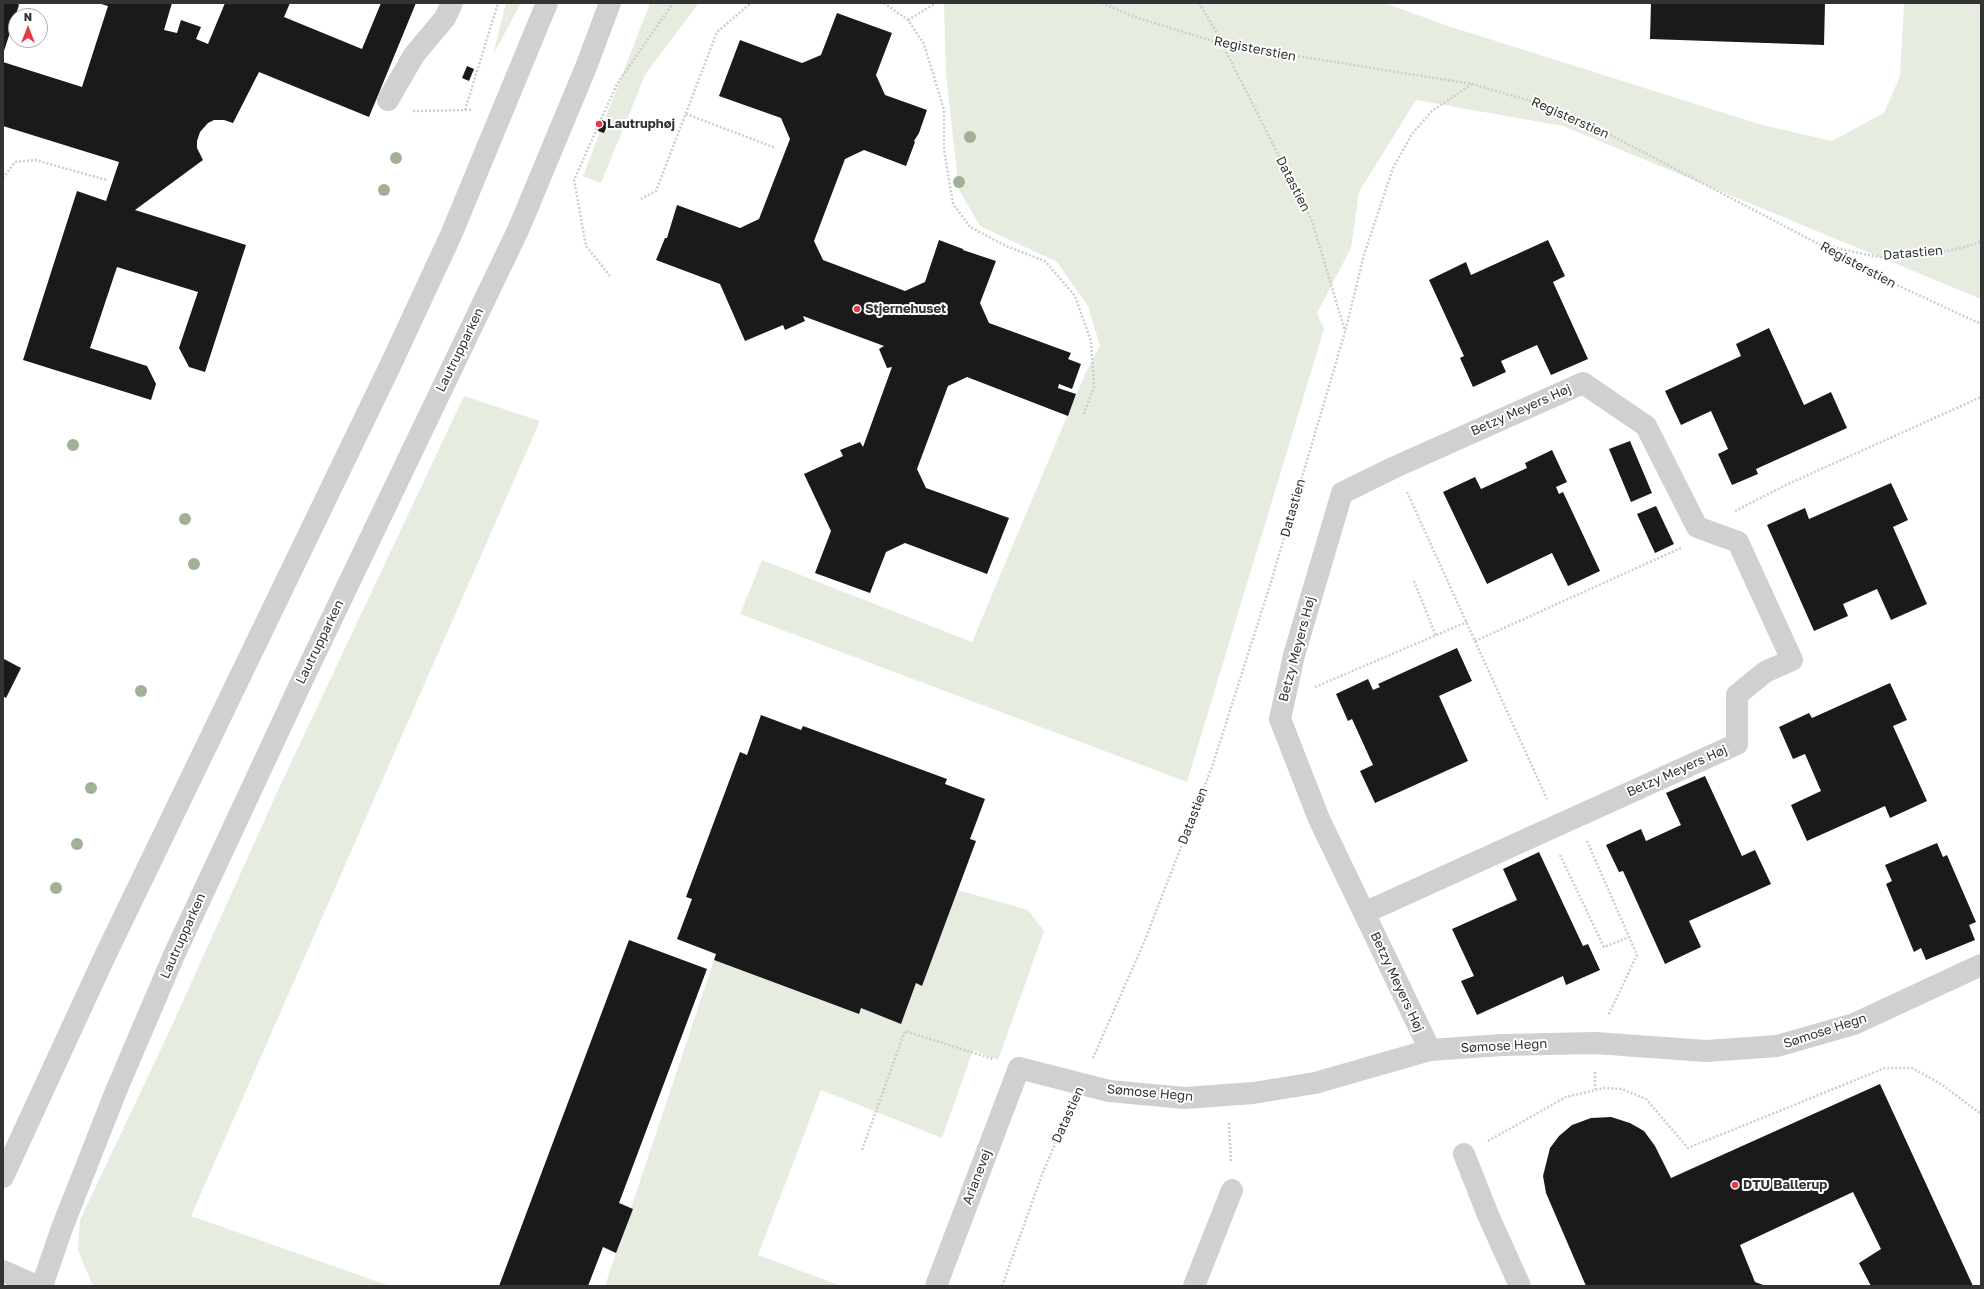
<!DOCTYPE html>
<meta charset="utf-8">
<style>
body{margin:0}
#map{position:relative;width:1984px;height:1289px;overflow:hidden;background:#fff;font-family:"Golos Text",sans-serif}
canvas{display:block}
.frame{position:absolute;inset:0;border:4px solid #333;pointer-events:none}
.north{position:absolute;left:8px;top:8px;width:40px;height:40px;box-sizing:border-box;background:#fff;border:1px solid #adadad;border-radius:50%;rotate:0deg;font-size:11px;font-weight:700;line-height:16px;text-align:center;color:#333}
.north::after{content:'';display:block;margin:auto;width:14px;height:18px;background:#e63946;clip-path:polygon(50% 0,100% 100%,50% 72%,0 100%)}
</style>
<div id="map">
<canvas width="1984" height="1289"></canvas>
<div class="frame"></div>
<div class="north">N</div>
</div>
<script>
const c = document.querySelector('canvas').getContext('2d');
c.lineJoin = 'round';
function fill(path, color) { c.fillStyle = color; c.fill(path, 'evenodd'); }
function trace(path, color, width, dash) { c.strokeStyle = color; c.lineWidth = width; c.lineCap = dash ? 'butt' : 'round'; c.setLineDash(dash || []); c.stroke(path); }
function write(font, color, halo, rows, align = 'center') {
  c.font = font + ' "Golos Text",sans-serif'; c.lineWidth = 4; c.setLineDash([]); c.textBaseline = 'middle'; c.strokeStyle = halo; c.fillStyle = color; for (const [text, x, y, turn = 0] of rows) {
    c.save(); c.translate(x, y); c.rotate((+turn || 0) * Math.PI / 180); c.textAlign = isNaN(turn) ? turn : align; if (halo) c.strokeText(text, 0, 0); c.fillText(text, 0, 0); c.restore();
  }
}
fill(new Path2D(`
 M506,3H521L493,55Z
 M650,3H699L646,73L601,183L583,176Z
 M944,3H1385L1448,26L1762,125L1832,141L1884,113L1900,76L1904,3H1981V299L1563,126L1416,100L1359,192L1351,248L1317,313L1324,329L1187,782L740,614L762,560L972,642L1085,374L1100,346L1088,306L1057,262L980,226L959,190L946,74Z
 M464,396L540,421L191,1216L390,1286H98L92,1284L78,1250L80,1220L169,1032L280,786Z
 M958,890L1028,910L1044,931L998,1060L973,1050L942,1138L821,1090L758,1255L841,1286H605L714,960L859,1014L861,1008L901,1023L916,983L922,986Z`), '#e6ecdf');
fill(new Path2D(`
 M3,3H17L19,5L3,54Z
 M98,3H172L164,30L177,33L181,20L201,27L196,39L208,44L225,3H290L284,17L362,49L381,3H416L369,117L259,72L233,123L224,120H214L208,123L200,132L197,141V148L203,160L135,210L246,245L205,372L189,367L179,348L198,292L117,267L90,348L147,366L156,384L151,400L23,360L77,191L106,201L119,162L3,126V62L82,87L108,6Z
 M1651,3H1825L1824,45L1650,39Z
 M837,13L892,33L876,75L885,95L927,110L919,133L914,141L915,142L906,166L864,150L845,159L814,241L823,260L905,291L925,282L939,240L963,249V250L996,261L980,303L989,323L1071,353L1068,359L1081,364L1072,389L1059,384L1058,388L1076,394L1068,416L967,377L948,386L917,469L926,488L1009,518L987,574L905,543L886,552L870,593L815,573L831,531L804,474L843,456L840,450L860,442L863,447L892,367L887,368L879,349L884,346L803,316L805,321L785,330L783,325L745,341L720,284L656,260L665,238H667L677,205L740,228L759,219L790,139L781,118L719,96L740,40L802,63L821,55Z
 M467,66L474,69L469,81L462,78Z
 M602,120L608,123L604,133L598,131Z
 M1548,240L1565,276L1553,282L1588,359L1551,375L1537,345L1501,361L1506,372L1473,387L1460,358L1464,356L1429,280L1466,262L1471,275Z
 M1769,328L1804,405L1831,392L1847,428L1756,469L1758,474L1732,485L1718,454L1728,449L1711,411L1681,425L1665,391L1741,356L1736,344Z
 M1630,441L1652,493L1631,502L1609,449Z
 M1552,450L1567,482L1556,487L1559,494L1563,492L1600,571L1568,586L1552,553L1487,584L1443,492L1475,477L1481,489L1527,468L1525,463Z
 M1891,483L1908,520L1893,527L1927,604L1891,620L1877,589L1843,604L1848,616L1814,631L1767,525L1805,508L1809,519Z
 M1656,506L1674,544L1655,553L1637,514Z
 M1457,648L1472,681L1439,696L1468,761L1375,803L1360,771L1373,765L1352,719L1348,721L1336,694L1368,679L1373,690L1380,687L1378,684Z
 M4,659L21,668L6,698L3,696Z
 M1890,683L1907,720L1893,726L1927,801L1890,818L1885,806L1807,841L1791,805L1821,791L1805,754L1793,759L1779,727L1809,713L1812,718Z
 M761,715L801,730L803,726L947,779L945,784L985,799L970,839L976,841L922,986L916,983L901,1024L861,1008L859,1014L714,960L716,954L677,939L692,899L686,897L740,752L747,755Z
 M1705,776L1742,856L1755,850L1771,884L1689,921L1701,947L1665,964L1623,871L1619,872L1606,845L1641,829L1646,841L1681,825L1666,793Z
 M1937,843L1943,857L1947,855L1976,922L1969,925L1975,940L1926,960L1921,948L1914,952L1886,884L1892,881L1885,865Z
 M1539,852L1583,946L1588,944L1600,970L1566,985L1563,976L1477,1015L1461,981L1474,976L1452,929L1517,900L1503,869Z
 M629,940L707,969L619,1203L633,1209L616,1253L603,1247L588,1286H499Z
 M1880,1084L1973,1286H1871L1859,1263L1881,1249L1853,1192L1740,1245L1755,1282L1766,1286H1586L1546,1193L1543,1176L1550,1148L1559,1136L1572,1125L1591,1118L1611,1117L1630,1123L1644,1131L1655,1146L1671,1178Z`), '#1a1a1a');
trace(new Path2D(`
 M884,3L908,20L924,44L944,110V149L953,204L970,227L1006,246L1045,261L1075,296L1091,341L1094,387L1083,416
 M1102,3L1132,16L1222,44L1472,84L1555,108L1597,128L1897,285L1981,324
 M1199,3L1214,28L1312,221L1345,331
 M908,20L936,3
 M465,110L498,3
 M413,111L472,110
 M686,114L776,148
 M3,178L15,162L35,160L107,180
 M641,199L656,191L717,32L751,3
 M1825,245C1843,249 1861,254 1879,257C1900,259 1963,251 1981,241
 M610,276L586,246L574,180L617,84L673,3
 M1407,492L1547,799
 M1735,511L1788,484L1981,397
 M1414,581L1436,636
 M1475,641L1681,548
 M1315,687L1467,622
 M1587,841L1637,955L1608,1016
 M1560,855L1604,947L1629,937
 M1093,1058L1145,940L1212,767L1271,582L1345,332L1364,255L1393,168L1412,134L1432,111L1472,84
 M1595,1072V1089
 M1229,1123L1231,1162
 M1488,1141L1566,1097L1604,1088L1622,1089L1646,1099L1688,1148L1885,1068H1912L1941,1084L1981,1114
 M862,1150L905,1031L993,1059
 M1002,1286L1043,1172L1070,1110`), '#cdcdcd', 2.5, [2, 2]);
trace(new Path2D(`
 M388,100L414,55L445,18L452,3
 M1364,913L1737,744V695L1765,672L1792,660L1738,542L1697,527L1646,426L1583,383L1395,467L1342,493L1294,655L1280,719L1319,819L1430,1050
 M1464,1154L1488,1215L1520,1286
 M3,1177L105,956L391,364L451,235L547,3
 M3,1271L37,1286
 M42,1286L62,1228L116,1091L174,955L299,687L519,228L586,67L610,3
 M936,1286L1019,1068L1109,1091L1185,1098L1253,1093L1315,1083L1430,1050L1502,1045L1595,1043L1706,1051L1777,1046L1854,1024L1981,965
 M1194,1286L1232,1190`), '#d0d0d0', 22);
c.fillStyle = '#a2b095';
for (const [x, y] of [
 [970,137],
 [396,158],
 [959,182],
 [384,190],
 [73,445],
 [185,519],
 [194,564],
 [141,691],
 [91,788],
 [77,844],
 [56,888]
]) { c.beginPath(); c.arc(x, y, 6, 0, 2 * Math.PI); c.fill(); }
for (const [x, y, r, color] of [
 [599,124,4,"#e63946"],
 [857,309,4,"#e63946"],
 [1735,1185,4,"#e63946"]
]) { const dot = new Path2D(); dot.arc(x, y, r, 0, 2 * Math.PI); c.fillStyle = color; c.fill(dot); trace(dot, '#fff', 1.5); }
write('13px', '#333', '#fff', [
 ["Registerstien",1255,49,11],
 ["Registerstien",1570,118,24],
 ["Datastien",1293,184,63],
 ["Datastien",1913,253,-5],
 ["Registerstien",1858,265,28],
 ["Lautrupparken",460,350,-64],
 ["Betzy Meyers Høj",1521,410,-24],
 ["Datastien",1293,508,-74],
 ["Lautrupparken",320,642,-64],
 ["Betzy Meyers Høj",1297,649,-75],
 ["Betzy Meyers Høj",1677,771,-24],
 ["Datastien",1193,816,-69],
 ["Lautrupparken",183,936,-66],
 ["Betzy Meyers Høj",1397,982,65],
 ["Sømose Hegn",1825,1031,-18],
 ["Sømose Hegn",1504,1046,-3],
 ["Sømose Hegn",1150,1093,5],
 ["Datastien",1068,1115,-66],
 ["Arianevej",977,1177,-69]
]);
write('bold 13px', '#333', '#fff', [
 ["Lautruphøj",607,124],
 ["Stjernehuset",865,309],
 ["DTU Ballerup",1743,1185]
], 'left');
</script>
